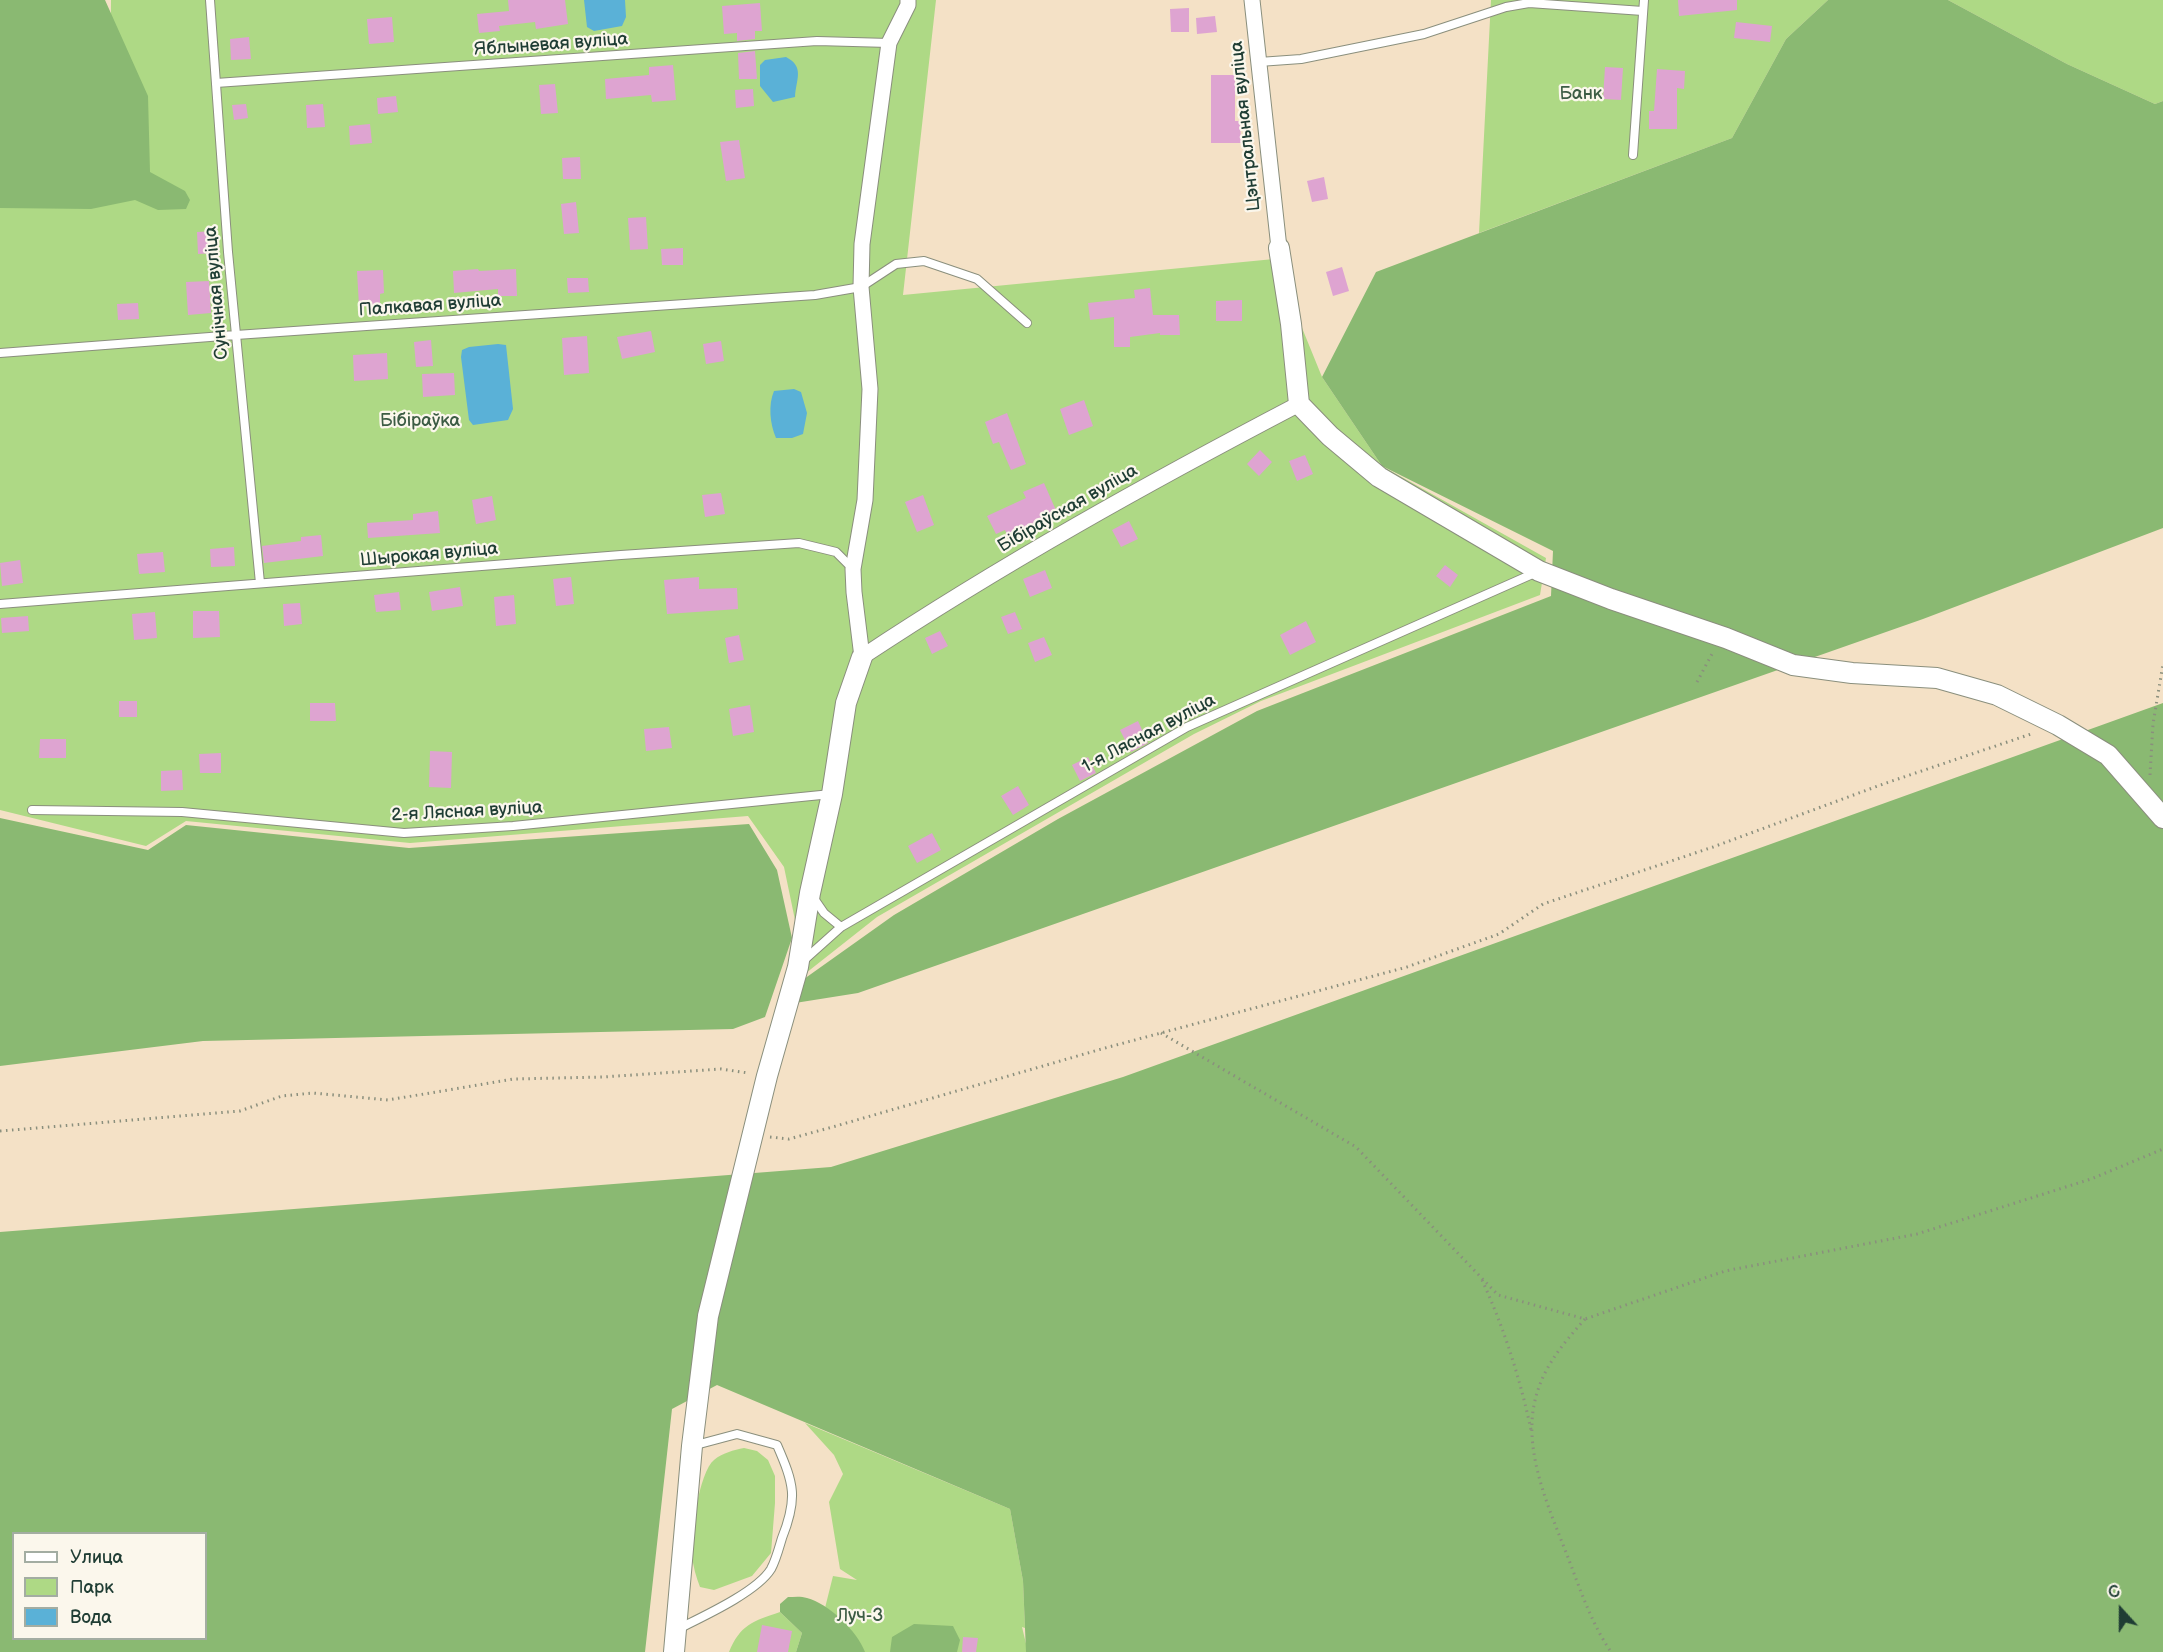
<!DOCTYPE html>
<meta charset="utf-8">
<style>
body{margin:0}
#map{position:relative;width:2163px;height:1652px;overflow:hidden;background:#f4e1c6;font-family:"Balsamiq Sans",sans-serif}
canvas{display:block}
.legend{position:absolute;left:12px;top:1532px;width:195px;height:108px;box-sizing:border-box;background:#fbf7ec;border:2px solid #a3ada2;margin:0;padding:8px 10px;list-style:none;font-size:18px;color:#1f3d34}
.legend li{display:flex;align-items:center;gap:12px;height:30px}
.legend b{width:30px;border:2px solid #a3ada2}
.north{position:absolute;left:2091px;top:1580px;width:60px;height:60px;-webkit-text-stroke:4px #fbf7ec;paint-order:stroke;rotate:339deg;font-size:16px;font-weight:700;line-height:24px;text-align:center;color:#1f3d34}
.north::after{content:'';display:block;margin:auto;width:21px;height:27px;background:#1f3d34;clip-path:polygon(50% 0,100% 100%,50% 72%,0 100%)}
</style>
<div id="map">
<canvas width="2163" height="1652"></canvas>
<ul class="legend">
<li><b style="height:8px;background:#fff"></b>Улица</li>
<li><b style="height:16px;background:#aed985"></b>Парк</li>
<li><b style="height:16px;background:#5ab1d7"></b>Вода</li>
</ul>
<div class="north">С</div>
</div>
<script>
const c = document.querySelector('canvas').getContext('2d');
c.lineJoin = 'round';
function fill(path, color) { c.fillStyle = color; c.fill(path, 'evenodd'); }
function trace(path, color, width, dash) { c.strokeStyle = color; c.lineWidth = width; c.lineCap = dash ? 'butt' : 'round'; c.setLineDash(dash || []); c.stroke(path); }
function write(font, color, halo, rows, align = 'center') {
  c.font = font + ' "Balsamiq Sans",sans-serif'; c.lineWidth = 4.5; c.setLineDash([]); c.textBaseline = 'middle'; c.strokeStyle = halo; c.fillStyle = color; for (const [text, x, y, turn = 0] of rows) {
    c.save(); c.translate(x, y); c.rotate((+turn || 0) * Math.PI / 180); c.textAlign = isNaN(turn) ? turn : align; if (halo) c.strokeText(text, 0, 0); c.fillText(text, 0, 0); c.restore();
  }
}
fill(new Path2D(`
 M111,0H936L903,295L1274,259L1322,377L1382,466L1546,558L1540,595L1261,701L1194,734L877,917L806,973L784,867L748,816L410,843L186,821L146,846L0,810V195L110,126Z
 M1491,0H1828L1786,39L1732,138L1479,233Z
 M1948,0H2163V101L2155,104L2067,64Z
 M805,1423L1010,1509L1023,1581L1025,1628L1022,1627L1028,1652H814L833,1576L857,1580L840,1569L829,1502L843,1474L834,1455Z
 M744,1448L757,1451L768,1460L775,1476V1503L771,1553L752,1576L714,1590L700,1587C696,1577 693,1566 692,1555C690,1537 699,1472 714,1460C722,1453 734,1450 744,1448Z
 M780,1612L802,1633L796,1652H729C740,1625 753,1621 780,1612Z`), '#aed985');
fill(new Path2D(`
 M0,0H105L148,96L150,172L185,191L190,200L186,209L158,210L135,200L91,209L0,208Z
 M1828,0H1948L2067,64L2155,104L2163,101V528L1923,619L858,993L795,1003L804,979L894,915L1058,819L1257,711L1551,596L1553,551L1382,466L1322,377L1376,272L1732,138L1786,39Z
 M2163,703V1652H1026L1023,1581L1010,1509L717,1385L672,1409L645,1652H0V1232L831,1167L1123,1077ZM14,1534H206V1638H14Z
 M0,818L148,850L186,825L409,848L749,824L777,870L792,938L765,1017L733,1029L203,1041L0,1066Z
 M788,1597C794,1597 801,1596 807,1598C828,1603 858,1632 865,1652H796L802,1633L780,1612V1604Z
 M914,1624L953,1626L960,1640L957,1652H890L892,1637Z`), '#8ab972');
fill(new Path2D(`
 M584,0H625L626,17L622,26L594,31L587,27Z
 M786,57C805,67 796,79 795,97L773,102L760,86V65L765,60Z
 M498,344L506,345L513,409L508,420L473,425L469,420L461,357L462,350L469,347Z
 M794,389L801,392L807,413L803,434L792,438H776C770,424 768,405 774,391Z`), '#5ab1d7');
fill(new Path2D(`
 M508,0H565L568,24L536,29L535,22L499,26L500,31L479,33L477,14L509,11Z
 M1678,0H1737V10L1679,16Z
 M760,3L762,31H755V39L737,41V33L724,34L722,6Z
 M1189,8V32H1171L1170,9Z
 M1215,16L1217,32L1197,34L1196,18Z
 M392,17L394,42L369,44L367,19Z
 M1736,22L1772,26L1770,42L1734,38Z
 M249,37L251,59L231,60L230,39Z
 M755,51L757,79H739L738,53Z
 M673,65L676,100L652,102L651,95L606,99L605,79L649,75V67Z
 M1605,67L1623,68L1621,100L1603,99Z
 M1657,69L1685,71L1684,89L1677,88V129H1649V111H1654Z
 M1211,75H1235V121H1240L1241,143H1211Z
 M555,84L558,113L541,114L539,85Z
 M753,89L754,106L736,108L735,90Z
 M396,96L398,112L378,114L377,98Z
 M246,104L248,118L234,120L232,105Z
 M323,104L325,127L307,128L306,105Z
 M370,124L372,143L350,145L349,126Z
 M739,140L745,178L726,181L720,142Z
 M580,157L581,179H563L562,158Z
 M1324,177L1328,199L1312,202L1307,181Z
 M576,202L579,233L564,234L561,204Z
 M646,217L648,249L630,250L628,218Z
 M215,231L216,253L198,254L197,232Z
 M683,248V265H662L661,249Z
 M1342,267L1349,291L1333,296L1326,272Z
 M478,269L479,271L516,269L517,296H498V289L454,293L453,271Z
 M383,270L384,293L380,294V305L359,306L357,271Z
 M567,278H588L589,292L568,293Z
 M209,281L211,313L188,315L186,282Z
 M1150,288L1153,315H1179L1180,335H1160V333L1130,337V347H1114V317L1090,320L1088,303L1135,298L1134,290Z
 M1242,300V321H1216V301Z
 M138,303L139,319L118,320L117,304Z
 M651,331L655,352L622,359L617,337Z
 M587,336L589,373L564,375L562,338Z
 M431,340L433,366L416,367L414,342Z
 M721,341L724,361L706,364L703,344Z
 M387,353L388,379L354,381L353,355Z
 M454,373L455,395L423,397L422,374Z
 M1084,400L1093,426L1069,435L1060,409Z
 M1007,413L1026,464L1011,470L999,442L993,444L985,422Z
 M1260,450L1272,462L1259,476L1247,464Z
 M1305,455L1313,474L1297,481L1289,461Z
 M1044,483L1058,515L1024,530L1025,532L1009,540L1005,530L996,534L987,516L1026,498L1023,492Z
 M721,493L725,514L705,517L702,495Z
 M923,495L934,525L917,532L905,502Z
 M492,496L496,520L476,524L472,500Z
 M438,511L440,533L368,538L367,523L413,520V514Z
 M1129,521L1138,539L1121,547L1112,530Z
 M321,535L323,556L264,563L262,546L301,541V537Z
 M234,547L235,566L211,567L210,549Z
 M163,552L165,572L139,574L137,554Z
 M20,560L23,583L2,586L0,563Z
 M1445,565L1458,575L1450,587L1436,576Z
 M1045,570L1052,588L1030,597L1023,579Z
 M571,577L574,604L556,606L553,579Z
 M699,577V589L737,588L738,609L667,614L664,580Z
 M460,587L463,606L432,611L429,592Z
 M399,592L401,610L376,612L374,595Z
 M514,595L516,624L496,626L494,597Z
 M300,603L302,624L284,626L283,604Z
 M193,611H219L220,637L193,638Z
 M155,612L157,638L134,640L132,614Z
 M1015,612L1022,629L1008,634L1001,617Z
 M28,616L29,631L2,633L1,618Z
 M1306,621L1316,642L1290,655L1280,635Z
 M940,631L948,646L932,654L925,638Z
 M739,635L744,660L729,663L725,638Z
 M1044,637L1052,655L1035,662L1028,643Z
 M119,701H137V717H119Z
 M310,703H335L336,721H310Z
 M750,705L754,732L733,736L729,709Z
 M1138,721L1148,743L1131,752L1120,730Z
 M669,727L672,748L646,751L644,729Z
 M40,739H66V758H39Z
 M430,751L452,752L451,788L429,787Z
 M221,753V773H200L199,754Z
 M1088,757L1096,773L1080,781L1072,765Z
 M182,770L183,790L161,791V771Z
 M1018,786L1029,805L1013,815L1001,796Z
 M932,833L941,850L917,863L908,846Z
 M762,1625L792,1631L788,1652H757Z
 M963,1637L978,1638L976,1652H962Z`), '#dea4d1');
const service = new Path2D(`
 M210,0L228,252L260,583
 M1259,62L1301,59L1424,34L1506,7L1529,3L1643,11
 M216,83L817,41L889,43
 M1633,155L1644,0
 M0,353L236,335L815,295L861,287L896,264L924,261L977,279L1027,323
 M0,604L621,555L799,543L836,552L852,568
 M32,810L182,812L404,833L513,826L831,794
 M813,897L824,913L841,927
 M803,961L841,927L1187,727L1537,572
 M678,1629C702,1617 757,1592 771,1569C776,1560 779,1548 782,1538C798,1498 794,1484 777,1445L737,1434L692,1446`);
const minor = new Path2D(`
 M908,0V5L889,43L862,244L861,287L870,389L865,500L853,569L854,592L862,657C1002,564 1150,482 1299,404
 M1252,0L1279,248`);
const tertiary = new Path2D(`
 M1279,248L1291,324L1299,404L1330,436L1379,477L1539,571L1611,599L1726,638L1793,665L1852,673L1937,678L1997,695L2058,725L2108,755L2163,818
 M674,1652L692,1446L708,1316L767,1076L798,967L810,893L832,794L846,703L862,657`);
trace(service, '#8a8f7d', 10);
trace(minor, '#8a8f7d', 17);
trace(tertiary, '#8a8f7d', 22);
trace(new Path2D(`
 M1697,682L1713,652
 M2150,775L2153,724L2163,664
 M1161,1033L1356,1147L1498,1295L1585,1319L1725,1271L1917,1234L2091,1179L2163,1149
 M0,1131L240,1111L282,1096L313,1093L388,1100L514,1079L603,1077L721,1069L748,1073
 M770,1137L789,1139L836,1126L1105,1048L1407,967L1499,934L1543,904L1713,847L1886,783L2034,733
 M1482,1280C1504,1328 1520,1378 1531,1430
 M1585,1319C1562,1345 1541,1369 1534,1405C1524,1456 1551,1513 1569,1560C1581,1592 1592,1624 1611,1652`), '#8a8f7d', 3, [1.5, 4.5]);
trace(service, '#fff', 8);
trace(minor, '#fff', 15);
trace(tertiary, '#fff', 20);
write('18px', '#1f3d34', '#fbf7ec', [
 ["Яблыневая вуліца",551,45,-4],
 ["Цэнтральная вуліца",1246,126,-96],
 ["Сунічная вуліца",217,293,-95],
 ["Палкавая вуліца",430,306,-4],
 ["Бібіраўская вуліца",1068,509,-30],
 ["Шырокая вуліца",429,555,-5],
 ["1-я Лясная вуліца",1149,734,-28],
 ["2-я Лясная вуліца",467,812,-3]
]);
write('18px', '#3c5c44', '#fbf7ec', [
 ["Банк",1581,94],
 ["Бібіраўка",420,421],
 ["Луч-3",860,1616]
]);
</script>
